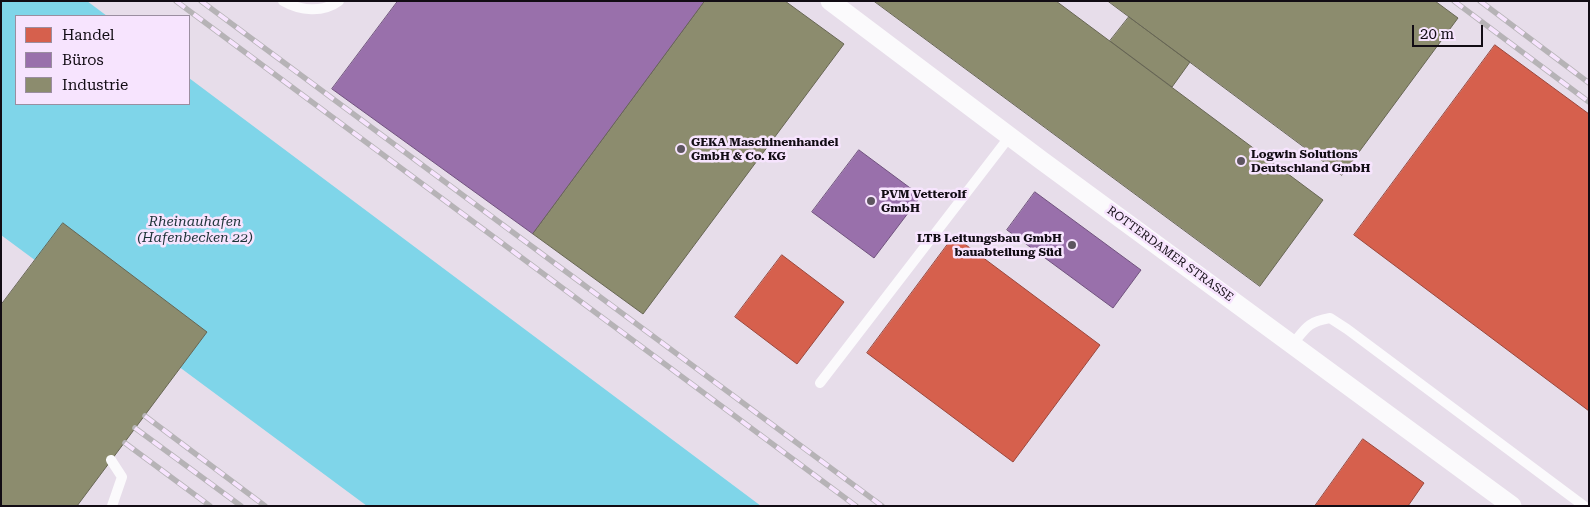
<!DOCTYPE html>
<meta charset="utf-8">
<style>
body{margin:0}
#map{position:relative;width:1590px;height:507px;overflow:hidden;background:#e7ddea;font-family:"Roboto Serif",serif}
canvas{display:block}
.frame{position:absolute;inset:0;border:2px solid #120c14;pointer-events:none}
.legend{position:absolute;left:15px;top:15px;width:175px;height:90px;box-sizing:border-box;background:#f7e4fe;border:1px solid #9b8ea0;margin:0;padding:6px 9px;list-style:none;font-size:15px;color:#120c14}
.legend li{display:flex;align-items:center;gap:10px;height:25px}
.legend b{width:25px;border:1px solid #9b8ea0}
.scale{position:absolute;left:1412px;top:25px;width:71px;height:22px;box-sizing:border-box;border:2px solid #120c14;border-top:0;padding-left:6px;font-size:15px;line-height:18px;white-space:nowrap;color:#120c14;-webkit-text-stroke:4px #f7e4fe;paint-order:stroke}
</style>
<div id="map">
<canvas width="1590" height="507"></canvas>
<div class="frame"></div>
<ul class="legend">
<li><b style="height:14px;background:#d6604d"></b>Handel</li>
<li><b style="height:14px;background:#9970ab"></b>Büros</li>
<li><b style="height:14px;background:#8c8c6e"></b>Industrie</li>
</ul>
<div class="scale">20 m</div>
</div>
<script>
const c = document.querySelector('canvas').getContext('2d');
c.lineJoin = 'round';
function fill(path, color) { c.fillStyle = color; c.fill(path, 'evenodd'); }
function trace(path, color, width, dash) { c.strokeStyle = color; c.lineWidth = width; c.lineCap = dash ? 'butt' : 'round'; c.setLineDash(dash || []); c.stroke(path); }
function write(font, color, halo, rows, align = 'center') {
  c.font = font + ' "Roboto Serif",serif'; c.lineWidth = 5; c.setLineDash([]); c.textBaseline = 'middle'; c.strokeStyle = halo; c.fillStyle = color; for (const [text, x, y, turn = 0] of rows) {
    c.save(); c.translate(x, y); c.rotate((+turn || 0) * Math.PI / 180); c.textAlign = isNaN(turn) ? turn : align; if (halo) c.strokeText(text, 0, 0); c.fillText(text, 0, 0); c.restore();
  }
}
fill(new Path2D(`
 M1,1H87L107,16H16V104H189V78L761,506H367L1,235Z`), '#7fd5e9');
const shops = new Path2D(`
 M1495,45L1589,114V411L1354,235Z
 M954,236L1100,345L1013,462L867,353Z
 M782,255L844,302L797,364L735,317Z
 M1363,439L1424,483L1408,506H1315Z`);
fill(shops, '#d6604d');
trace(shops, '#9b473c', 1);
const offices = new Path2D(`
 M398,1H705L533,234L332,89Z
 M859,150L921,196L874,258L812,212Z
 M1035,192L1141,270L1113,308L1007,230Z`);
fill(offices, '#9970ab');
trace(offices, '#70527e', 1);
const industry = new Path2D(`
 M705,1H785L844,44L643,314L533,234Z
 M874,1H1056L1323,200L1260,286Z
 M1108,1H1435L1458,18L1342,175Z
 M1129,17L1190,62L1172,87L1110,41Z
 M63,223L207,332L77,506H1V305Z`);
fill(industry, '#8c8c6e');
trace(industry, '#676653', 1);
trace(new Path2D(`
 M283,1C300,11 323,13 339,1
 M1292,345C1306,328 1307,322 1330,318L1347,329L1584,506
 M820,383L1010,136
 M111,460L122,477L112,506`), '#fbfafc', 10);
trace(new Path2D(`
 M830,1L1041,160L1512,506`), '#fbfafc', 19);
const rail = new Path2D(`
 M176,1L856,506
 M201,1L882,506
 M1454,1L1589,102
 M1480,1L1589,83
 M145,416L265,506
 M135,428L241,506
 M125,443L210,506`);
trace(rail, '#b6b3b6', 5.5);
trace(rail, '#f7e4fe', 4, [11]);
for (const [x, y, r, color] of [
 [681,149,5,"#5d555f"],
 [1241,161,5,"#5d555f"],
 [871,201,5,"#5d555f"],
 [1072,245,5,"#5d555f"]
]) { const dot = new Path2D(); dot.arc(x, y, r, 0, 2 * Math.PI); c.fillStyle = color; c.fill(dot); trace(dot, '#f7e4fe', 2); }
write('bold 12px', '#120c14', '#f7e4fe', [
 ["GEKA Maschinenhandel",691,142],
 ["GmbH & Co. KG",691,156],
 ["Logwin Solutions",1251,154],
 ["Deutschland GmbH",1251,168],
 ["PVM Vetterolf",881,194],
 ["GmbH",881,208],
 ["LTB Leitungsbau GmbH",1062,238,"right"],
 ["bauabteilung Süd",1062,252,"right"]
], 'left');
write('12px', '#120c14', '#f7e4fe', [
 ["ROTTERDAMER STRASSE",1170,254,36]
]);
write('italic 14px', '#1d3338', '#f7e4fe', [
 ["Rheinauhafen",195,222],
 ["(Hafenbecken 22)",195,238]
]);
</script>
